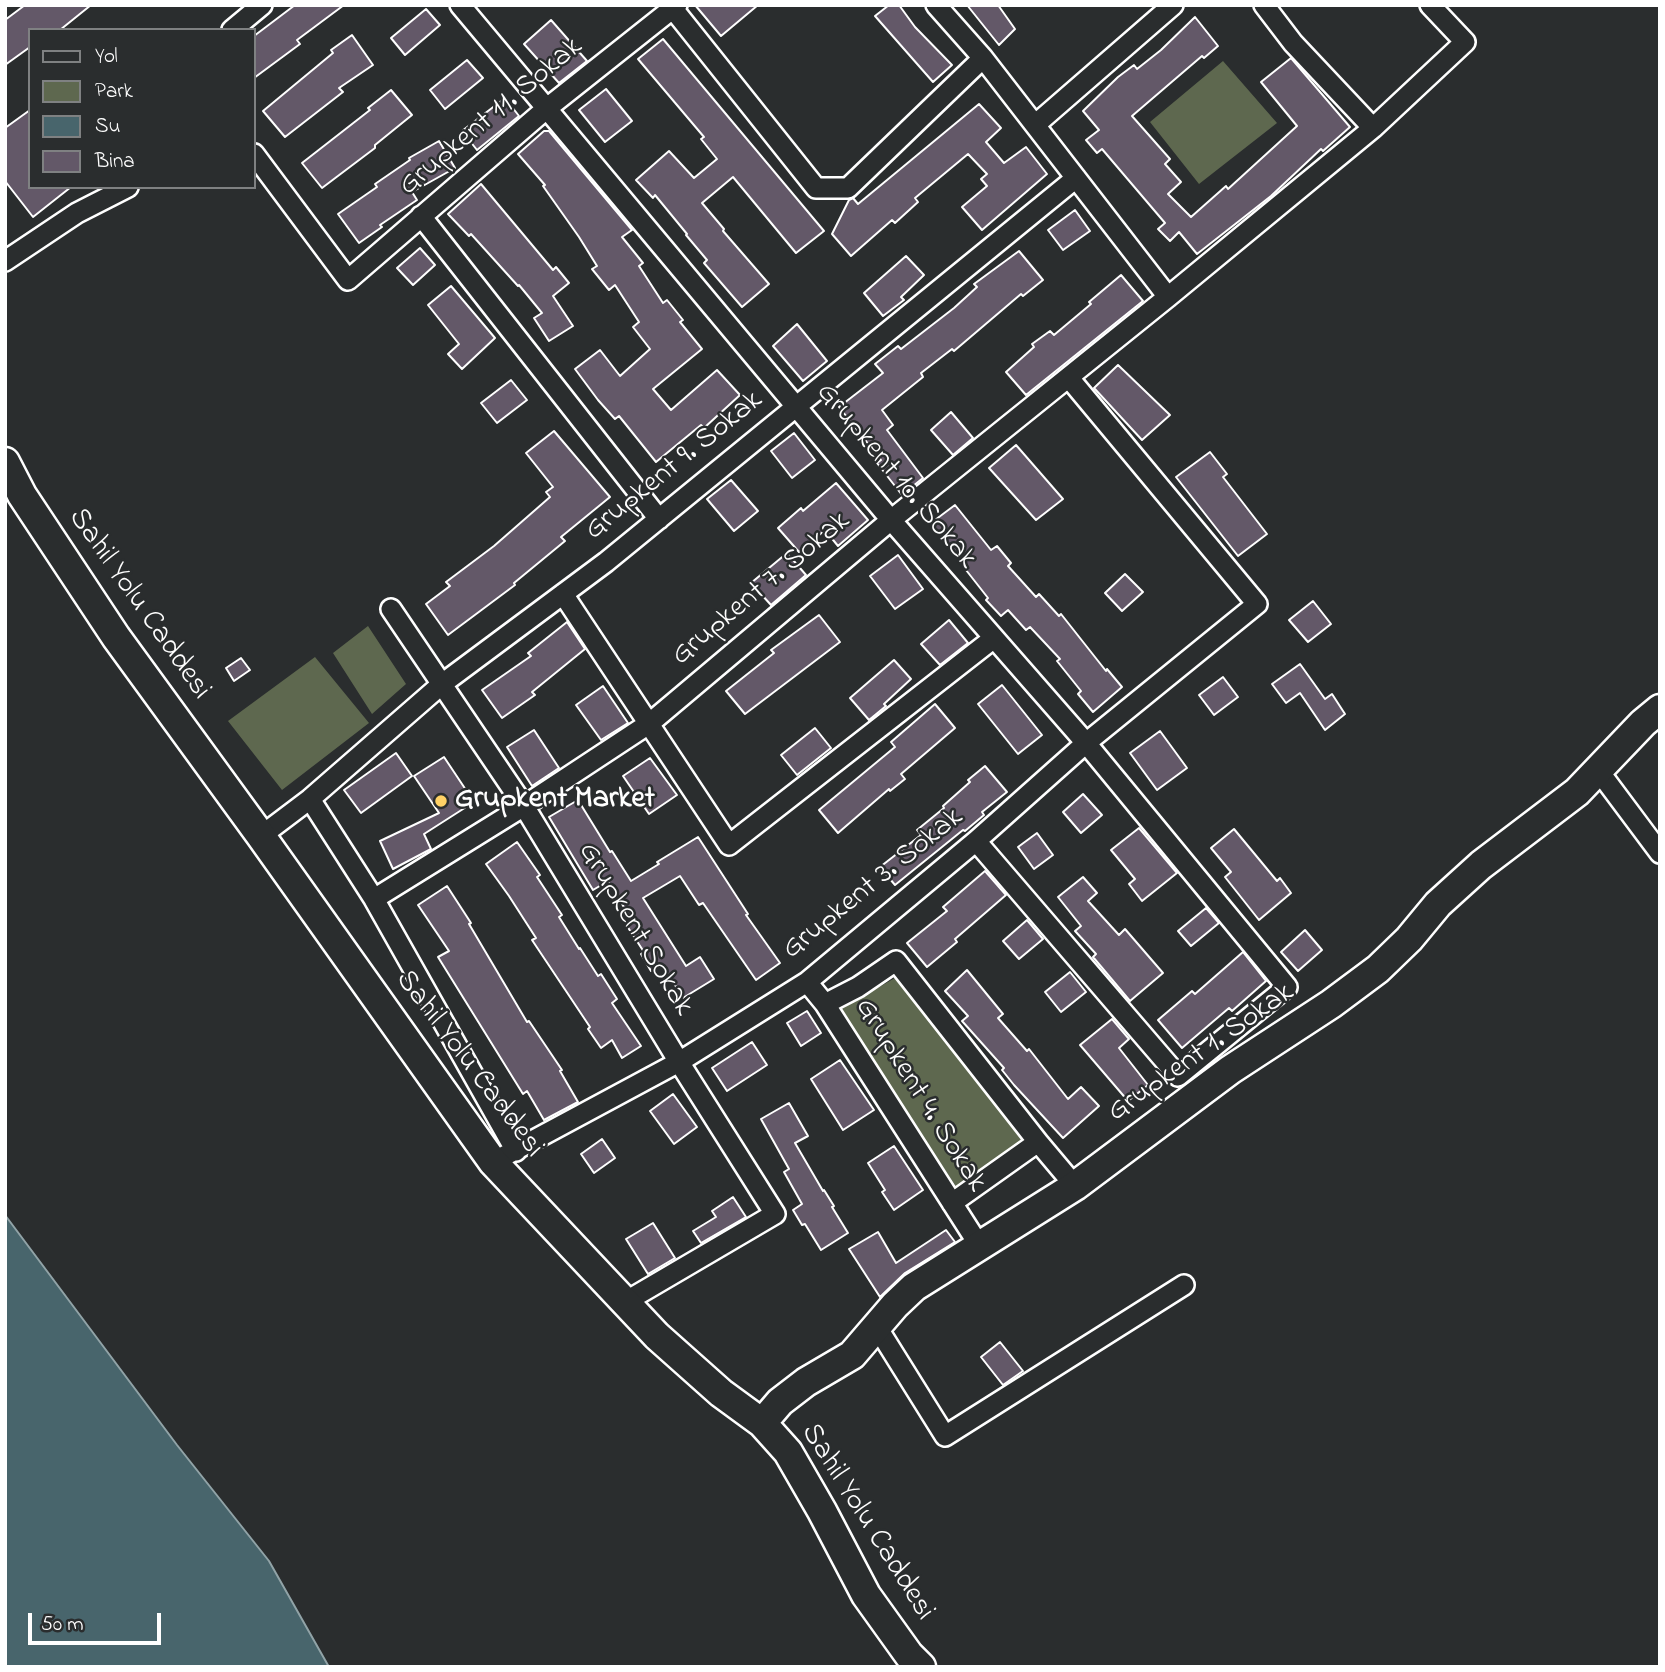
<!DOCTYPE html>
<style>
body{margin:0}
#map{position:relative;width:1665px;height:1672px;overflow:hidden;background:#2a2d2e;font-family:"Indie Flower",sans-serif}
canvas{display:block}
.frame{position:absolute;inset:0;border:7px solid #fff;pointer-events:none}
.legend{position:absolute;left:28px;top:28px;width:228px;height:161px;box-sizing:border-box;background:#2a2d2e;border:2px solid #7f8182;margin:0;padding:9px 12px;list-style:none;font-size:21px;color:#fff}
.legend li{display:flex;align-items:center;gap:14px;height:35px}
.legend b{width:35px;border:2px solid #7f8182}
.scale{position:absolute;left:28px;top:1613px;width:133px;height:32px;box-sizing:border-box;border:4px solid #fff;border-top:0;padding-left:9px;font-size:21px;line-height:24px;white-space:nowrap;color:#fff;-webkit-text-stroke:5px #2a2d2e;paint-order:stroke}
</style>
<div id="map">
<canvas width="1665" height="1672"></canvas>
<div class="frame"></div>
<ul class="legend">
<li><b style="height:9px;background:#2a2d2e"></b>Yol</li>
<li><b style="height:19px;background:#5e684f"></b>Park</li>
<li><b style="height:19px;background:#48656c"></b>Su</li>
<li><b style="height:19px;background:#635868"></b>Bina</li>
</ul>
<div class="scale">50 m</div>
</div>
<script>
const c = document.querySelector('canvas').getContext('2d');
c.lineJoin = 'round';
function fill(path, color) { c.fillStyle = color; c.fill(path, 'evenodd'); }
function trace(path, color, width, dash) { c.strokeStyle = color; c.lineWidth = width; c.lineCap = dash ? 'butt' : 'round'; c.setLineDash(dash || []); c.stroke(path); }
function write(font, color, halo, rows, align = 'center') {
  c.font = font + ' "Indie Flower",sans-serif'; c.lineWidth = 5; c.setLineDash([]); c.textBaseline = 'middle'; c.strokeStyle = halo; c.fillStyle = color; for (const [text, x, y, turn = 0] of rows) {
    c.save(); c.translate(x, y); c.rotate((+turn || 0) * Math.PI / 180); c.textAlign = isNaN(turn) ? turn : align; if (halo) c.strokeText(text, 0, 0); c.fillText(text, 0, 0); c.restore();
  }
}
fill(new Path2D(`
 M1223,61L1277,123L1199,184L1150,122Z
 M368,626L406,684L372,714L333,653Z
 M315,657L369,723L282,790L228,721Z
 M900,975L1027,1139L957,1188L839,1010Z`), '#5e684f');
const water = new Path2D(`
 M5,1215L177,1445L269,1561L329,1667H5Z`);
fill(water, '#48656c');
trace(water, '#91a3a7', 2);
const building = new Path2D(`
 M25,5H91L60,30H30V47L5,65V20Z
 M295,5H344L297,40L300,44L254,78V36Z
 M695,5H758L721,36Z
 M889,5H899L915,27L952,65L933,82L875,16Z
 M967,5H998L1015,29L999,45Z
 M426,9L440,25L405,55L391,38Z
 M1195,17L1218,46L1204,58L1202,56L1132,116L1170,159L1165,164L1181,182L1168,194L1191,217L1226,186L1228,189L1297,126L1261,82L1291,58L1350,127L1323,151L1321,149L1271,196L1197,254L1179,232L1170,241L1158,229L1165,223L1102,149L1097,153L1086,140L1099,130L1083,111L1118,77L1134,65L1137,69L1161,50Z
 M551,20L587,61L559,83L524,44Z
 M352,35L373,65L339,88L343,92L285,137L263,111L333,53L331,50Z
 M663,39L824,231L796,253L733,177L702,203L724,229L723,231L769,284L742,307L704,263L707,260L686,235L687,234L655,195L653,198L636,180L669,151L694,178L717,159L701,139L704,137L638,59Z
 M467,60L483,78L445,109L430,90Z
 M606,89L632,121L605,142L579,110Z
 M391,90L412,115L375,145V148L322,188L302,163L370,110L368,108Z
 M505,98L519,116L477,150L462,131Z
 M979,104L1001,128L986,142L1004,163L1026,147L1047,174L982,230L962,207L987,186L981,179L987,174L968,154L915,198L918,202L895,223L892,220L851,256L832,234L849,200L853,198L858,204Z
 M30,110V187H71L33,217L5,181V128Z
 M544,131H549L632,230L622,237L643,263L639,266L663,303L667,300L683,320L680,322L702,349L653,389L671,410L717,370L740,395L704,428L701,425L656,462L619,416L615,419L598,400L575,369L600,350L620,376L650,349L633,327L639,322L615,285L609,290L592,269L597,266L579,237L543,186L545,185L518,154Z
 M439,141L455,168L412,192L417,200L380,225L382,227L359,243L338,214L377,187L375,184L410,160L409,158Z
 M481,184L553,270L556,267L569,283L553,296L573,326L549,341L534,318L542,313L519,285L518,286L471,234L469,236L448,214Z
 M1075,210L1090,231L1063,250L1048,230Z
 M420,248L435,265L413,285L397,268Z
 M1019,251L1043,280L1023,296L1021,294L954,351L952,349L921,373L923,377L882,410L893,425L887,430L923,478L902,495L877,463L881,460L839,407L883,373L875,364L898,346L901,349L954,308L977,287L974,284Z
 M906,256L924,275L901,297L904,300L883,316L864,293Z
 M1121,275L1143,301L1026,395L1006,372L1034,347L1032,344L1050,331L1054,335L1091,304L1089,302Z
 M451,286L495,338L462,369L448,354L459,344L428,305Z
 M797,324L827,361L803,381L773,346Z
 M1118,365L1170,415L1142,440L1094,388Z
 M511,380L527,400L497,423L481,403Z
 M951,412L973,438L953,455L931,430Z
 M554,431L610,497L561,537L565,541L514,583L515,585L448,635L426,604L450,586L446,582L494,546L550,497L546,492L553,487L526,453Z
 M794,433L815,460L792,478L771,451Z
 M1016,445L1063,499L1036,520L989,468Z
 M1210,452L1227,474L1223,477L1267,534L1238,556L1176,477Z
 M731,480L758,511L734,531L707,499Z
 M836,483L868,520L838,546L825,530L799,552L778,528L801,508L803,511Z
 M955,505L991,550L997,546L1011,563L1008,566L1036,597L1039,594L1059,616L1061,614L1106,671L1107,669L1122,687L1093,712L1078,694L1081,691L1057,661L1060,659L1030,627L1026,630L1008,610L1001,616L986,600L988,598L966,570L968,569L931,523Z
 M787,553L806,575L771,605L751,583Z
 M898,555L923,589L895,609L870,576Z
 M1125,574L1143,592L1122,611L1105,593Z
 M1313,601L1331,624L1308,642L1289,620Z
 M819,615L840,642L745,714L726,691L774,653L771,650Z
 M949,620L968,643L940,665L921,644Z
 M567,622L585,649L532,692L535,695L502,718L482,690L531,656L528,653Z
 M241,658L250,670L234,681L226,668Z
 M894,660L911,679L884,704L886,706L869,720L850,698Z
 M1300,664L1325,699L1332,694L1345,714L1325,730L1300,693L1286,703L1272,684Z
 M1223,677L1238,697L1214,715L1199,695Z
 M1002,685L1042,735L1018,754L978,704Z
 M603,686L628,723L601,740L576,705Z
 M935,704L955,728L901,774L905,779L890,791L889,789L838,833L819,810L895,747L891,742Z
 M815,728L831,748L797,775L781,755Z
 M534,730L559,768L532,786L507,747Z
 M1160,731L1187,768L1157,790L1130,753Z
 M396,753L412,776L361,813L344,790Z
 M444,757L474,802L424,834L431,849L393,869L380,841L439,813L414,776Z
 M650,758L677,795L649,814L623,776Z
 M985,766L1007,792L982,812L984,815L965,831L963,830L895,885L880,867L921,835L917,830L944,808L943,806L970,782L968,780Z
 M1083,794L1102,815L1081,833L1063,812Z
 M578,800L610,852L612,851L631,881L659,864L657,862L698,837L748,914L746,915L780,963L756,980L703,903L699,905L680,876L643,898L686,966L700,957L714,979L683,998L662,964L651,971L641,954L644,952L627,926L633,922L608,881L593,890L549,817Z
 M1139,828L1177,873L1142,901L1129,884L1135,879L1111,850Z
 M1234,829L1277,881L1280,878L1291,893L1259,920L1225,877L1231,872L1211,848Z
 M1037,833L1053,855L1034,869L1018,847Z
 M517,842L540,875L537,877L562,915L559,917L579,949L580,948L598,976L601,974L617,999L612,1003L641,1046L622,1058L612,1040L601,1048L588,1029L590,1027L532,940L536,938L509,896L486,864Z
 M985,871L1006,895L955,939L957,942L927,967L907,943L947,911L943,907Z
 M1083,877L1097,893L1088,901L1119,935L1125,929L1163,973L1130,1001L1093,957L1096,954L1075,931L1081,926L1058,897Z
 M447,886L471,923L469,924L527,1022L529,1021L562,1070L560,1071L578,1102L544,1120L527,1091L523,1094L438,957L449,951L418,905Z
 M1206,908L1219,923L1191,946L1178,931Z
 M1027,920L1043,939L1019,959L1003,941Z
 M1305,930L1322,950L1298,971L1281,952Z
 M1243,952L1266,981L1232,1011L1229,1008L1182,1048L1158,1020L1192,991L1195,994Z
 M967,970L1003,1014L998,1018L1027,1051L1029,1049L1068,1099L1081,1087L1099,1106L1063,1138L1014,1085L1002,1070L1004,1068L962,1021L968,1016L945,991Z
 M1070,972L1086,992L1061,1012L1045,992Z
 M807,1011L821,1033L801,1046L787,1023Z
 M1112,1019L1129,1039L1119,1048L1148,1085L1128,1101L1080,1045Z
 M752,1042L767,1065L727,1091L712,1068Z
 M840,1060L874,1110L843,1130L811,1079Z
 M673,1094L697,1127L674,1144L650,1111Z
 M789,1103L808,1136L795,1143L823,1191L824,1190L834,1206L832,1207L848,1233L821,1250L805,1224L802,1225L793,1210L802,1204L784,1172L789,1169L761,1119Z
 M602,1139L615,1158L594,1173L581,1154Z
 M894,1146L923,1190L894,1210L882,1192L885,1190L868,1163Z
 M733,1197L746,1217L701,1243L693,1231L716,1217L712,1211Z
 M653,1223L675,1258L648,1274L626,1239Z
 M946,1230L955,1242L905,1273L880,1297L849,1249L878,1232L896,1263Z
 M1000,1342L1023,1371L1003,1385L981,1357Z`);
fill(building, '#635868');
trace(building, '#fff', 2);
const street = new Path2D(`
 M460,5L891,520L1086,743L1287,987L1178,1076L976,841
 M670,5L816,188H848L983,58
 M936,5L983,58L1168,297
 M232,30L262,5
 M1035,125L1173,5
 M1373,128L1465,42L1430,5
 M254,154L348,280L546,109L677,5
 M421,216L659,519
 M5,261L77,213L128,187
 M563,594L729,845L994,638
 M391,609L524,806L679,1062L775,1214L625,1302
 M1598,770L1660,853
 M310,799L374,899L516,1151
 M261,836L310,799L442,684L606,562L1076,178
 M374,899L524,806L650,723L891,520L1168,297L1373,128L1293,43L1264,5
 M807,982L825,1004L979,1245
 M825,1004L858,987L896,961L1038,1142L952,1203
 M1038,1142L1075,1186
 M493,1162L679,1062L807,982L976,841L1086,743L1257,604L1069,378
 M877,1327L945,1436L1184,1285`);
const secondary = new Path2D(`
 M5,462L22,495L116,637L261,836L493,1162L657,1336L721,1393L762,1423L788,1452L822,1511L866,1595L909,1655L921,1667
 M762,1423L780,1402L806,1382L852,1355L895,1305L914,1287L1075,1186L1230,1070L1331,1004L1378,969L1409,939L1438,904L1481,865L1577,792L1643,723L1660,709`);
trace(street, '#fff', 24);
trace(secondary, '#fff', 33);
trace(street, '#2a2d2e', 19);
trace(secondary, '#2a2d2e', 28);
for (const [x, y, r, color] of [
 [441,801,7,"#ffd166"]
]) { const dot = new Path2D(); dot.arc(x, y, r, 0, 2 * Math.PI); c.fillStyle = color; c.fill(dot); trace(dot, '#2a2d2e', 2.5); }
write('30px', '#fff', '#2a2d2e', [
 ["Grupkent 11. Sokak",492,118,-40],
 ["Grupkent 9. Sokak",675,467,-39],
 ["Grupkent 10. Sokak",895,477,50],
 ["Grupkent 7. Sokak",762,590,-40],
 ["Sahil Yolu Caddesi",138,605,55],
 ["Grupkent 3. Sokak",874,885,-39],
 ["Grupkent Sokak",634,930,59],
 ["Grupkent 1. Sokak",1202,1054,-35],
 ["Sahil Yolu Caddesi",468,1065,53],
 ["Grupkent 4. Sokak",919,1096,58],
 ["Sahil Yolu Caddesi",866,1523,58]
]);
write('bold 30px', '#fff', '#2a2d2e', [
 ["Grupkent Market",455,801]
], 'left');
</script>
